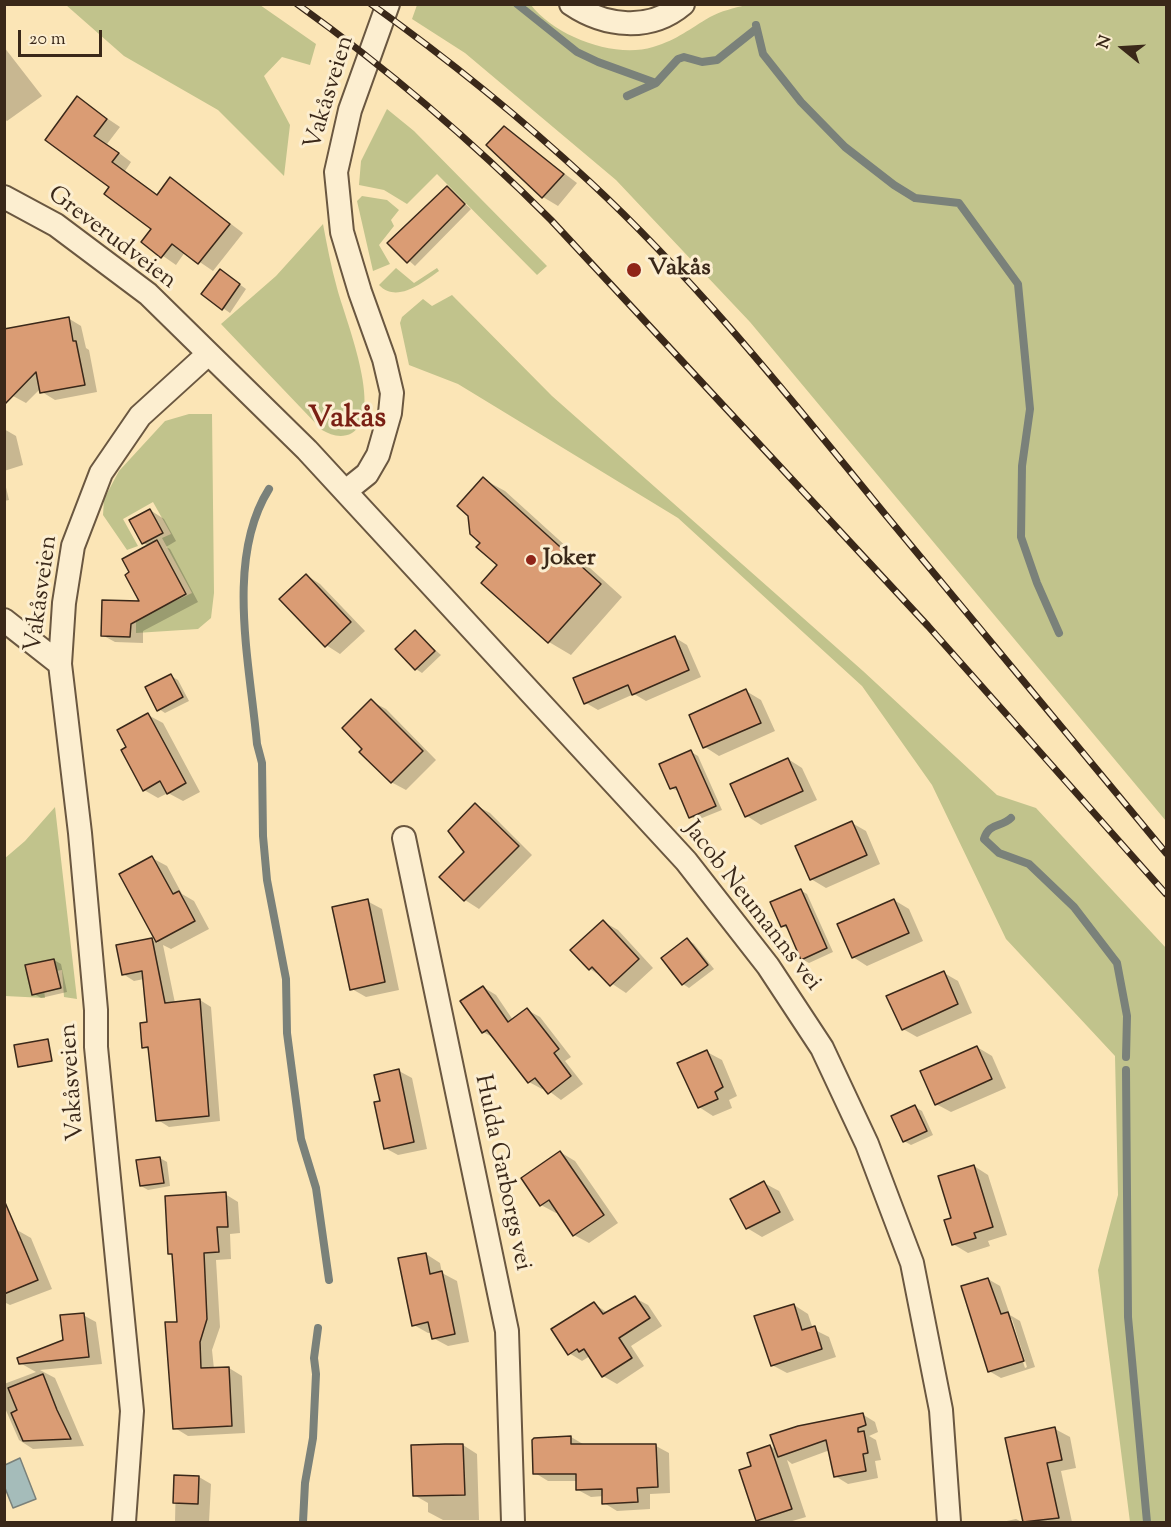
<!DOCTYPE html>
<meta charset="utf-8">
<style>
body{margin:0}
#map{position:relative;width:1171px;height:1527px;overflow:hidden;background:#fbe5b6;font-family:"Sorts Mill Goudy",serif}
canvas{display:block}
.frame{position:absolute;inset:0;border:6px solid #3a2819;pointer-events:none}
.north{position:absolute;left:1093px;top:18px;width:60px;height:60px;-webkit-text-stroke:4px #fceed0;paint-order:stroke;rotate:288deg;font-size:16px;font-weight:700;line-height:24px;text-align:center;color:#3a2819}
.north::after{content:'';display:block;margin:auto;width:21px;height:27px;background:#3a2819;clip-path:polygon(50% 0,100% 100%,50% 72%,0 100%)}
.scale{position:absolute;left:18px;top:30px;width:84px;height:27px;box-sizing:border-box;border:3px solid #3a2819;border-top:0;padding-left:8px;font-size:18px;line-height:21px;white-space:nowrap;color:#3a2819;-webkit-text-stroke:4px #fceed0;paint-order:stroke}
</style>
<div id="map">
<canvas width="1171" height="1527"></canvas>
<div class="frame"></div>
<div class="north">N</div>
<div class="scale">20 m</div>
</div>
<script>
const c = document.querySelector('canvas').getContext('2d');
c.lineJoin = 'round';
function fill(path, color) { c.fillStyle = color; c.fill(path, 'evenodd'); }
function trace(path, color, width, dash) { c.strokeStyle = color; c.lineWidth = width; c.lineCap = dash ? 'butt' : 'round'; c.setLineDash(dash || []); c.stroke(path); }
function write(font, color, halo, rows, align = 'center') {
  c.font = font + ' "Sorts Mill Goudy",serif'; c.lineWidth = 6; c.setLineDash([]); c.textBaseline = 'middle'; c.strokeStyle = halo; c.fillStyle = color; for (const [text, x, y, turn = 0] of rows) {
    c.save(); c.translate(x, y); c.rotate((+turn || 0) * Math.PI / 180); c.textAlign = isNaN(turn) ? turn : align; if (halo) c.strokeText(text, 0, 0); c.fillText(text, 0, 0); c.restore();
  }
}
fill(new Path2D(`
 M66,5H260L316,44L310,65L282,57L264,76L290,125L284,176L218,110L124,56Z
 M417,5H531C555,36 614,59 653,47C679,39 689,29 710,17C721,11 734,8 746,5H1166V821L750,322L682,250L616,180L465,53L412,19Z
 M387,109L414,131L547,266L537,275L437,174L407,204L384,190L359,185L361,161Z
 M362,196L387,200L399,210L391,220L394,226L379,245L390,264L373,271L357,201Z
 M323,224C327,245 331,267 337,288C344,316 385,413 352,433C341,439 331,435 322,430L221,324L276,276Z
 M396,268L414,283L437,268L439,271C423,282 397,304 379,285Z
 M452,295L552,396L863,671L997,795L1036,808L1166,948V1522H1130L1098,1270L1118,1195L1115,1056L1006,939L932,785L862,686L678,518L458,384L409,365L400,323L402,317L423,299L432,306Z
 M189,414H212L214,593L211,618L198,629L136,633V619L192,593L162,538L171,534L153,502L123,519L138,546L127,550L103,515L104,499L119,471L165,421Z
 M55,807L77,999L64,997L62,970L42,973L45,998L5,996L4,859L25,841Z`), '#c1c38c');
const water = new Path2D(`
 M20,1458L36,1499L13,1508L5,1488V1465Z`);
fill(water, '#a5bcba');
trace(water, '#7a817a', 1.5);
fill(new Path2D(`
 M4,47L42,96L7,121L4,119Z
 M77,98L120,127L107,144L131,162L125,171L158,195L171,179L243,233L213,271L185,252L176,265L143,242L153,229L111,186Z
 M504,128L577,183L558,206L543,197L488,144Z
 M447,188L471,209L415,266L389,243Z
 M227,275L246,289L230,313L203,294Z
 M68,318L81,326L86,348L89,350L97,392L55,400L42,392L41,388L26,403L13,396L4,387Z
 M4,429L16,436L23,465L4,471Z
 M4,479L9,500L4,501Z
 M483,479L505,491L622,597L571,655L549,642L483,583L499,564Z
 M150,510L164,519L176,541L166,547L170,549L198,602L143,631V643L115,642L102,635L142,603L149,546L143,543Z
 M306,575L320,584L365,631L340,654L326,645Z
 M415,632L441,655L422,673L416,669Z
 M674,637L687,645L701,677L646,701L634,694L598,710L586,703Z
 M171,676L178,680L189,701L165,713L159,709Z
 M746,691L761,700L775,731L719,756L705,747Z
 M371,701L386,709L436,760L406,790L391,782L364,749Z
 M148,715L163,723L200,792L183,801L168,793L158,798L144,790L128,748Z
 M691,752L698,756L722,810L697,820L690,816L680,792L671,788Z
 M788,759L802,768L817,800L761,825L747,816L732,785Z
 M475,805L490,813L532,855L479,909L465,900L466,852Z
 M852,823L866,831L880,864L826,888L811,879Z
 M152,858L167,866L182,894L194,901L209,929L171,949L163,945L175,1003L200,1000L211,1007L220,1121L169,1127L158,1120L150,1051L144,1047L148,1024L144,979L134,981L123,974L152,940L158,943L121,875Z
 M800,890L807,894L833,952L809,963L802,959L789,930L783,926Z
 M894,900L909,909L923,941L867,966L853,957Z
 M367,901L382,909L399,990L366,997L352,989Z
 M604,922L618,930L653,968L626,993L590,969Z
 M688,940L694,944L714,969L689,988L683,984Z
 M54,960L61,964L67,992L41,998L34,994Z
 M944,973L958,981L972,1013L917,1037L903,1029Z
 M483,987L496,995L513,1020L527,1010L540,1017L571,1057L565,1061L583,1084L561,1100L545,1088L542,1089L529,1082L496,1039L483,1032Z
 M977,1047L992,1056L1006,1088L951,1112L936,1104Z
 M707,1052L722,1060L737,1096L729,1100L732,1108L713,1116L699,1107Z
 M399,1071L412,1078L427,1149L398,1155L385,1148L382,1102Z
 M915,1107L922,1111L933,1135L911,1145L904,1141Z
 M560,1152L575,1161L618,1223L589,1243L574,1235L558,1212L556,1213L541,1205Z
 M160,1158L167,1162L170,1186L148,1190L141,1186Z
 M974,1166L988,1175L1007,1235L988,1241L990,1246L968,1253L953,1244V1219Z
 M764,1183L779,1191L794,1220L762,1237L747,1228L732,1199Z
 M225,1194L238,1202L240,1233L230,1234L231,1259L216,1260L220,1327L212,1350L214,1369L229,1368L242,1376L245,1433L188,1436L175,1428L178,1323L174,1256L169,1253Z
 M17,1230L31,1238L52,1289L10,1305L4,1302V1235Z
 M426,1254L440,1263L442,1273L457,1281L469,1342L448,1346L433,1338L432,1333H428L414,1325Z
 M988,1279L1000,1286L1010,1315L1020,1321L1035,1367L1001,1378L989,1371ZM1009,1319H1012L1027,1367L1025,1368Z
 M635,1298L648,1305L662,1326L631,1346L644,1366L617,1384L603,1376L590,1356L582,1361L569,1353L594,1304L608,1313Z
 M794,1305L808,1314L813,1329L829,1337L836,1357L787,1373L772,1365Z
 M83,1315L96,1322L102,1364L40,1370L55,1378L84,1446L33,1449L19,1440L4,1406V1384L36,1372L20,1363L64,1341Z
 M862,1414L875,1422L878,1432L869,1436L876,1440L881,1460L875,1461L878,1478L848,1484L835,1476L830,1450L792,1464L787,1460L806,1517L789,1522H761L757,1520L753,1467L770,1446L777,1450Z
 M1055,1429L1070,1437L1076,1468L1061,1471L1072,1522H1025L1007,1439Z
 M571,1437L583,1444L656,1446L669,1453L670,1493L650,1494V1509L617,1511L604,1503V1496L591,1497L578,1490L577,1481H548L535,1473Z
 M463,1445L477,1454L479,1520H443L428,1512V1503L414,1495Z
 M176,1476L199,1477L211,1484L209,1522H175Z
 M1016,1519L1022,1522H1002Z`), '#0003');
trace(new Path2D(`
 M517,4L577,52L598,62L656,83L678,59L684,57L702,62L717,60L756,29
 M756,25L763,54L801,102L845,147L894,185L915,198L959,203L1018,284L1030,409L1022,466L1021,537L1037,583L1059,633
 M627,96L656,83
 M269,489C225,559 250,664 257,744L262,763L263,836L267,880L286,979L287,1033L301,1139L316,1188L329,1280
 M1011,818C1001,828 989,822 984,839L999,853L1029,864L1074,907L1117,963L1127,1016L1126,1057
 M1126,1070L1128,1317L1147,1522
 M303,1522L305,1483L313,1438L316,1374L314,1358L318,1328`), '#7a817a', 8);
const building = new Path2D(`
 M77,96L107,119L94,136L119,153L112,162L157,195L170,177L230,224L198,264L172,244L161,258L141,242L151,229L104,194L109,187L45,140Z
 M504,126L564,174L542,198L486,145Z
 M447,186L465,204L407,263L387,243Z
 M220,269L240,284L222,310L201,294Z
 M69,317L73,341H76L85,385L40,393L36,372L4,405V329Z
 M483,477L601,584L548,643L481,583L497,565L476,547L480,543L470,534L468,516L457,506Z
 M150,509L163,533L142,544L129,520Z
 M157,540L186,594L131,624L130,637L101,636L102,600L139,601L125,575L129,572L122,559Z
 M306,574L351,622L325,647L279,599Z
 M415,630L435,651L415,670L395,649Z
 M675,636L689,670L632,695L628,685L584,704L573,678Z
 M171,674L183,697L157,711L145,687Z
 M746,689L761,723L703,748L689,715Z
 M371,699L423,751L391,783L359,752L362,749L342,728Z
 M148,713L186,783L167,794L160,781L143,791L121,750L126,747L117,730Z
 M691,750L716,806L689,818L676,787L670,789L659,764Z
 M788,758L803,791L745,817L730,784Z
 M475,803L519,846L464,901L439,877L464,852L448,831Z
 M852,821L867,855L810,880L795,846Z
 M152,856L173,894L179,891L195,921L156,942L119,874Z
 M801,889L827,948L801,960L786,925L781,927L770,902Z
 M368,899L385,982L350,990L332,907Z
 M894,899L909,933L852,958L837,924Z
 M603,920L639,959L610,986L592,967L589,970L570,950Z
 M152,938L165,1003L200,999L209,1116L156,1121L148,1047L142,1048L140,1023L147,1022L142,971L122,975L116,945Z
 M687,938L708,965L682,985L661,958Z
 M54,959L61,988L32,995L25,965Z
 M944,971L958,1004L902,1030L886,996Z
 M483,986L508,1022L527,1008L559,1049L554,1053L571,1076L548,1094L535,1078L528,1083L487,1030L482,1033L460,1001Z
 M48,1039L52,1061L18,1067L14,1045Z
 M977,1046L992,1079L935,1105L920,1071Z
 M707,1050L723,1087L715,1092L718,1099L698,1108L677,1063Z
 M399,1069L414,1142L384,1149L374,1102L380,1101L374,1075Z
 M915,1105L927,1131L903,1142L891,1116Z
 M560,1151L604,1215L573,1236L549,1200L540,1206L521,1178Z
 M160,1157L164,1183L140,1186L136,1160Z
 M974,1165L993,1227L974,1233L976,1238L952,1245L944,1220L951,1218L938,1176Z
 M764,1181L780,1212L746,1229L730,1199Z
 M226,1192L228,1227H217L219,1252L204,1253L207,1319L200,1342L201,1368L229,1367L232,1426L173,1429L165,1322H177L172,1254H168L165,1196Z
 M4,1200L38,1280L4,1294Z
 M426,1253L430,1274L442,1271L455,1334L432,1339L428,1322L412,1326L398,1258Z
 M988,1278L1001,1314L1008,1312L1024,1361L988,1372L961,1286Z
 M635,1296L650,1318L619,1338L632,1358L602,1377L584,1349L579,1352L577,1349L568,1355L551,1329L594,1302L603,1314Z
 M794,1304L802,1330L815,1326L822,1349L771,1366L754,1316Z
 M84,1313L89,1357L19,1364L17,1358L63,1340L60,1315Z
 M43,1374L57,1410L71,1439L23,1441L11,1413L17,1410L8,1388Z
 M863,1413L866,1425L858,1428V1432L864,1431L868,1453L863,1454L866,1471L834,1477L826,1440L778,1457L770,1435L798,1426Z
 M1055,1427L1062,1460L1047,1463L1059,1518L1023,1522L1005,1438Z
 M571,1436V1444H656L658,1487L637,1488L638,1502L602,1504V1489L576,1490V1474H533L532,1440L534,1438Z
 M445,1444H463L465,1495L413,1496L411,1445Z
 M770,1445L792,1509L756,1521L739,1470L751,1466L747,1453Z
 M174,1475L199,1476L198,1504L173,1503Z`);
fill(building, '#da9c74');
trace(building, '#3a2819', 1.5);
const minor = new Path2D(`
 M571,4C605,27 650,32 683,4
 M4,197L56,225L148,294L307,450L686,861L768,966L822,1048L867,1144L912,1263L941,1410L949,1522
 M347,490L367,474L378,455L390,413L392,393L384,359L360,292L342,232L336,172L350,110L388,4
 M4,620L60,664
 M404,838L507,1331L513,1522
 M124,1522L132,1411L96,1047V1010L80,833L60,664L64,603L73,546L101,473L140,416L207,355`);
trace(minor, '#6a5740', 26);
trace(minor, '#fceed0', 22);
const rail = new Path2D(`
 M297,4C388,69 472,141 551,220L928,626L1166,894
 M371,4C448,59 521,118 590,182C700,284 794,403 889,519C982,631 1074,742 1166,853`);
trace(rail, '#3a2819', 7);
trace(rail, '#fceed0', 4.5, [14]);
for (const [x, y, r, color] of [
 [634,270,8,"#8f2418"],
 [531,560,6,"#8f2418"]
]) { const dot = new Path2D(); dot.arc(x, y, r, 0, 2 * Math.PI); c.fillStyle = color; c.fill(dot); trace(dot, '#fceed0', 2); }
write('24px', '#3a2819', '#fceed0', [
 ["Vakåsveien",331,93,-73],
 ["Greverudveien",111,239,37],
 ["Vakåsveien",43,594,-82],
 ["Jacob Neumanns vei",751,907,52],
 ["Vakåsveien",74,1082,-94],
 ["Hulda Garborgs vei",501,1173,78]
]);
write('bold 24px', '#3a2819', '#fceed0', [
 ["Vakås",648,270],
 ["Joker",543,560]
], 'left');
write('bold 30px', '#7a1f14', '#fceed0', [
 ["Vakås",347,421]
]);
</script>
